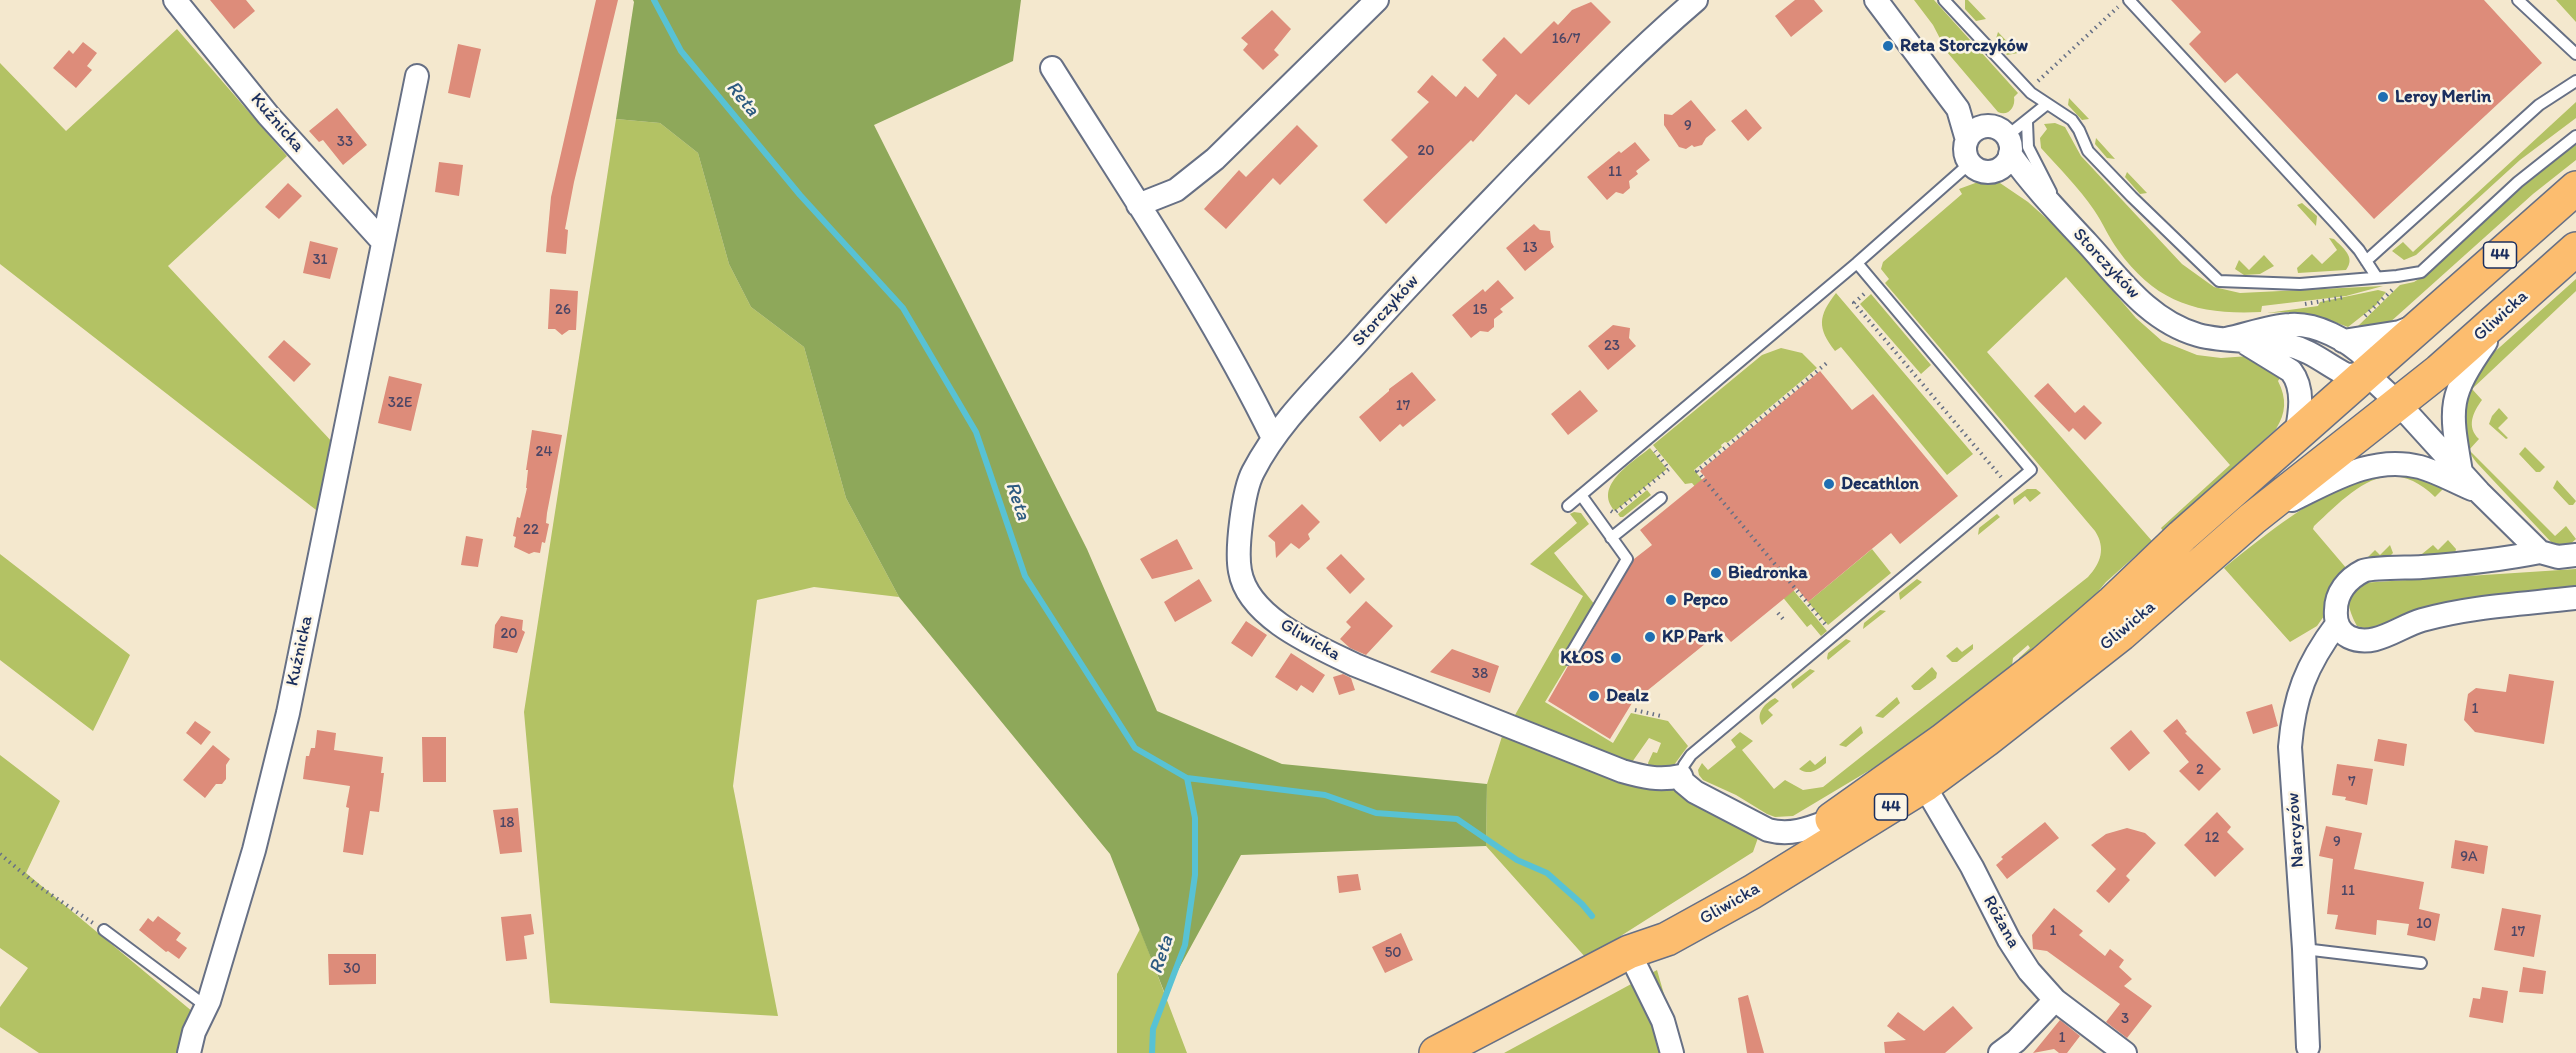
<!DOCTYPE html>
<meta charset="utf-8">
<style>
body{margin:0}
canvas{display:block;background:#f4e8ce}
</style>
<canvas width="2576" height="1053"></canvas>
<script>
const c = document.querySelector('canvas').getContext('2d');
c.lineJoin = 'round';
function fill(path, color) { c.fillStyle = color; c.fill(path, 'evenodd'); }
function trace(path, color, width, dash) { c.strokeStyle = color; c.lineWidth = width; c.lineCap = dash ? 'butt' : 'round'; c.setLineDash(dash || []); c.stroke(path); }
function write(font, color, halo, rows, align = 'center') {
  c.font = font + ' Itim,sans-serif'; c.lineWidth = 5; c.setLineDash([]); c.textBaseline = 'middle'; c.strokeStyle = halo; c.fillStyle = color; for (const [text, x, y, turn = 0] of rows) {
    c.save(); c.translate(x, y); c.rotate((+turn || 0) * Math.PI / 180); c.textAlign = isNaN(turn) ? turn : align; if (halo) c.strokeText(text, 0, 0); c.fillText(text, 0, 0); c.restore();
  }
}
fill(new Path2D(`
 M1914,0H1934L2018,93L2014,97C2016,107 2008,117 1998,112L1947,52L1933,25Z
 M1965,0H1968L1986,19L1976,21L1965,9Z
 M2556,0H2576V22Z
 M177,29L287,156L168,266L334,444L320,513L0,264V63L66,131Z
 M1998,32L2018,53L2007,55L1995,42Z
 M2069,98L2089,119L2082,120L2068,105Z
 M2576,102V118L2520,160L2416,255L2404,260L2392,251L2403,242L2413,252Z
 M616,119L660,123L698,153L729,264L751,307L804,347L846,498L899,597L814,587L757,600L733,786L778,1016L550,1003L524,712Z
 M2055,123L2065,127L2081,156L2182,264L2214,287L2240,293L2383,286L2346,296L2262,306L2261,312C2198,315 2156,303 2118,250C2109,238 2103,223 2094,210C2079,188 2059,168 2041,148L2040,138L2047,129L2044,124Z
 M2096,138L2115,159L2107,158L2095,144Z
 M2576,143V160L2533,194L2388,324L2356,333L2357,327L2400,285L2414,282L2428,273L2525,183Z
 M2127,172L2147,193L2140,194L2125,177Z
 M1978,182L2000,183L2028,202L2064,234L2136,318L2162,341L2197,355L2221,358L2249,356L2282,375L2278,381C2287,399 2286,413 2276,429L2163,531L2161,528L2230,465L2066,277L1987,352L2152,541L2106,582L2091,600L2020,660L2019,658L2030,648L2028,645L2013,658L2012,666L1934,726L1875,767L1793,816L1775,817L1767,814L1736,795L1703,780L1699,775L1698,770L1702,763L1708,770L1736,747L1731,740L1740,732L1753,741L1742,750L1774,789L1785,780L1803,790L1823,787L2088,577C2101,563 2106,548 2095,531L1885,283L1889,279L1881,269L1883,262L1962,194L1959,189Z
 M2302,203L2317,216L2316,226L2297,205Z
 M2329,238L2334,239C2343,248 2356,257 2346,270L2298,273L2297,268L2312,254L2322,264L2337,250Z
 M2264,255L2274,266L2260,274L2244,275L2235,269L2239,260L2249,270Z
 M2576,279V291L2472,389L2482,400C2473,412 2466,427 2479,439L2469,450L2555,536L2566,526L2576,539L2567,547L2551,542L2477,463C2468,452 2459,432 2460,418C2460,402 2472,377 2481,364Z
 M2378,290L2386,292L2376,305L2348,327C2318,315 2300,310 2267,313L2318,306L2320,302Z
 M1836,293L1973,454L1947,475L1841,347L1835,351C1817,328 1818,316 1836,293Z
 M1871,294L1931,365L1921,374L1860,304Z
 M1781,348L1802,353L1817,368L1727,443L1725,442L1721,445L1722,447L1694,470L1827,631L1821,636L1811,624L1807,627L1706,503V500L1692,483L1685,484L1653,445L1762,355Z
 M2499,408L2508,418L2498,428L2508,438L2506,439L2489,424L2492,416Z
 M2525,447L2545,467L2540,472H2536L2519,454Z
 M1650,448L1667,469L1615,511C1592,486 1633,462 1650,448Z
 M2366,475H2416L2444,488L2435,497C2387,450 2350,493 2314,526L2313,529L2347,569L2331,588L2324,616L2317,626L2290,642L2224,568C2268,532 2313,497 2366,475Z
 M2557,480L2576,501L2573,505H2569L2553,488Z
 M2027,489H2036L2041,493L2030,502L2025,496L2014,505L2013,499Z
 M1647,490L1651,495L1623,517H1620L1618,514Z
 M1574,512L1581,513L1589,524L1554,553L1595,605L1562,660L1568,664L1545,702L1613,743L1631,713L1668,721L1688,746L1668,773L1650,770L1648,763L1653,752L1657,753L1661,743L1649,738L1630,765L1508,721L1515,715L1583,596L1530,564L1577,523L1570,514Z
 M1997,514L2000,517L1978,535L1979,528Z
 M2448,540L2456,549L2455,554L2424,556L2422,554L2433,545L2438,550Z
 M2390,545L2393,553L2389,557L2365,560L2375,550L2380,555Z
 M1872,549L1891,573L1828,625L1808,602Z
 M0,554L130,655L93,731L0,660Z
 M2576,569V591L2372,630L2357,626C2348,609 2343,593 2361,583Z
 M1917,579L1922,582L1900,600L1899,593Z
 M1880,610L1886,611L1863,629L1864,623Z
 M1846,639L1851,641L1828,660L1827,658L1828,653Z
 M1973,644V649L1957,662H1952L1946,656L1957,647L1962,652Z
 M1932,667L1937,673L1936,678L1920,690H1914L1911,686Z
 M1810,669L1815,671L1793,689L1791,684L1793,682Z
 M1897,697L1900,703L1883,718L1875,716Z
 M1775,698L1779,701L1768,710L1773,715L1762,725C1755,713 1765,703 1775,698Z
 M1861,726L1863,733L1846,747L1839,745Z
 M1504,730L1680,788L1759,835L1753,852L1586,958L1486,846L1487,784Z
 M0,755L60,801L26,873L193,1012L180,1053H39L0,1027V1007L28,968L0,948Z
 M1826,756V763C1817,770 1810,776 1799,769L1810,760L1815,765Z
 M1140,929L1187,1053H1117V974Z
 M1657,970L1681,1053H1504Z`), '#b3c264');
fill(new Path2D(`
 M633,0H1021L1013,61L874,125L1087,549L1157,711L1282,764L1487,784L1486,846L1241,855L1165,994L1110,854L899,597L846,498L804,347L751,307L729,264L698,153L660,123L616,119L634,2Z`), '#8ea85a');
trace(new Path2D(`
 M654,0L681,51L800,195L903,308L976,432L1025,576L1135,748L1187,778L1195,818V875L1185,945L1153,1029L1152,1053
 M1187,778L1325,795L1376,813L1457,819L1517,860L1547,873L1582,904L1592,916`), '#58c2d4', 6);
fill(new Path2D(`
 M210,0H246L255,11L234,29Z
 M596,0H618L574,182L565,229L568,230L566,254L546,252L551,197Z
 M1795,0H1814L1823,11L1791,37L1775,16Z
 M2171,0H2484L2542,63L2374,219L2237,73L2225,83L2189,44L2201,32Z
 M1591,2L1611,22L1529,105L1516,94L1473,142L1471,140L1386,224L1363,200L1408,157L1391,140L1429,102L1417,92L1432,75L1456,97L1465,86L1478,98L1497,75L1482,60L1504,37L1521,54L1554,21L1558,25L1572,10Z
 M1272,10L1291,29L1274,50L1279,55L1263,70L1243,50L1248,44L1241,38Z
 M83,42L97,53L87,66L92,70L76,88L53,68L69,50L73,54Z
 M458,44L481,49L470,98L448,93Z
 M1691,100L1716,130L1706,138L1702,145L1694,147L1692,145L1686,149L1679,147L1664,125V114L1672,115Z
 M337,108L367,145L343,165L323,140L319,142L309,131Z
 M1746,109L1762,128L1748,141L1731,121Z
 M1297,125L1318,146L1280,185L1273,178L1226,229L1204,209L1239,170L1246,177Z
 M1635,142L1650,160L1636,171L1638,174L1629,181L1630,188L1623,194L1616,192L1607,200L1587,177L1619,151L1621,153Z
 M439,162L463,165L459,196L435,192Z
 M288,183L302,196L279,219L265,207Z
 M1534,224L1540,230L1550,231L1551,242L1554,247L1525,271L1506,248Z
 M310,241L338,248L330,279L303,273Z
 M1498,280L1514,298L1500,309L1503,312L1494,319V327L1488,332L1480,331L1471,338L1452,315L1483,289L1485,292Z
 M550,289L578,291L576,330H569L562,335L555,329H548Z
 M1613,325L1630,328L1629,338L1636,346L1608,370L1588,346Z
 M284,340L311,364L294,382L268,357Z
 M1820,371L1852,410L1873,394L1958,496L1900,544L1891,533L1808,602L1797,588L1731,642L1721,631L1632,703L1610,739L1548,701L1568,666L1574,663L1634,559L1652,545L1640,530L1705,477L1700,471Z
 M1412,372L1436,400L1403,427L1400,424L1380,442L1359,417L1389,391V389Z
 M389,376L422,384L411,431L378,423Z
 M2048,383L2075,413L2084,405L2102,423L2085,440L2073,428L2069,432L2034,396Z
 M1580,390L1598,411L1568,435L1551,414Z
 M532,430L562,435L547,513L546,523L549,524L545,543L542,542L540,553L534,552L529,554L514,547L516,537L513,536L517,517L520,518L527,488H526L528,470H526Z
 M1302,504L1320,522L1308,534L1310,539L1299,549L1291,543L1276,558L1275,542L1268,536Z
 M466,536L483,539L478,567L461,565Z
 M1177,539L1193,569L1152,579L1140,559Z
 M1341,554L1365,579L1350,594L1326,568Z
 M1199,579L1212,601L1175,622L1164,602Z
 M1366,601L1393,626L1366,655L1350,648L1340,639L1351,627L1346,622Z
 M501,616L523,620L522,630L525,632L517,653L493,648L495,625Z
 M1246,621L1267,635L1252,657L1231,643Z
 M1452,649L1499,666L1490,693L1430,672Z
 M1291,653L1325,675L1313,693L1301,685L1297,691L1275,677Z
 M1343,674L1351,678L1355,690L1339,695L1333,677Z
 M2509,674L2554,681L2544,744L2475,732L2464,720L2468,694L2476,688L2506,692Z
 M2272,704L2278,726L2253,734L2246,712Z
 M2177,719L2187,732L2185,733L2221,769L2199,791L2179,771L2189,762L2163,731Z
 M195,721L211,732L201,745L186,733Z
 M317,730L336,733L334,750L383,757L381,773H384L379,812L370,811L363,855L343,852L349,808L346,807L350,786L303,779L306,756H309L311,748H315Z
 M2131,730L2150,753L2129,771L2110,748Z
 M422,737H446V782H423Z
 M2378,739L2407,744L2404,766L2374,761Z
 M213,745L230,759L226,765V779L222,784H216L205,798L183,780Z
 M2337,764L2373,769L2367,805L2345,800L2346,797L2332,795Z
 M518,808L522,852L500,854L493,810Z
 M2217,812L2231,827L2227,832L2244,849L2215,877L2184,845Z
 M2045,822L2059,838L2007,879L1996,865L2003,859L2001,857Z
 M2326,826L2362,833L2354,869L2424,882L2419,909L2440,914L2435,941L2407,935L2409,924L2377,920L2376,935L2335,929L2338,915L2327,914L2333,859L2319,856Z
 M2127,828L2145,833L2156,843L2126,876L2130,880L2109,903L2096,891L2116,869L2091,845L2106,834Z
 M2455,840L2488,846L2484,874L2451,868Z
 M1358,874L1361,890L1339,893L1337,876Z
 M2054,908L2083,931L2079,935L2105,956L2110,949L2124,960L2119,967L2132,979L2124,986L2152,1006L2127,1038L2106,1022L2120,1004L2047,951L2033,949L2032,935Z
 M2502,908L2541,915L2534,957L2494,950Z
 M531,914L534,934L524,936L527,959L506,961L501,917Z
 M158,916L181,933L176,940L187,948L179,959L168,951L166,952L139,930L148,918L153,922Z
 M1401,933L1413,960L1385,973L1372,947Z
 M328,954H376V984L329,985Z
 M2523,967L2546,971L2543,994L2519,992Z
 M2482,987L2508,991L2503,1023L2469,1017L2473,998L2480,999Z
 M1748,995L1764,1053H1747L1738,998Z
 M1953,1006L1973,1028L1945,1053H1885L1884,1042L1906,1040L1887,1026L1898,1012L1924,1031Z
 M2060,1020L2080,1036L2067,1053H2059L2054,1049L2033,1053Z`), '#dd8c7a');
const lane = new Path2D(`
 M1944,0L2031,93L2072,120L2079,130L2088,151L2132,197L2219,281L2300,284L2397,276L2421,272L2518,182L2576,136
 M2129,0L2336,224L2359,250L2376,276
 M2518,0L2576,54
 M2027,122L2028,147L2051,192
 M2007,136L2047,104
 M2366,261L2539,105L2576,81
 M1568,506L1857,263L1969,164
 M1611,538L1661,498
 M1568,659L1627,559L1581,495
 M1681,776L1684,765L1691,755L2031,470L1857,263
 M104,930L207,1007
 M2304,949L2421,963`);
const street = new Path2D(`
 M175,0L268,115L383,242
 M1696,0C1634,53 1577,112 1520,170C1465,227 1410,283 1358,342C1321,383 1278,423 1253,472C1243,491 1236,550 1240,571C1248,618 1316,646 1355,665L1622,771C1643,777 1659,781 1681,776L1683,782L1695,792L1768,830C1790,836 1808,829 1829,821
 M1876,0L1958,109L1967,140
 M1052,68C1128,189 1210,309 1273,438
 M1965 149a23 23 0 1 1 46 0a23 23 0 1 1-46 0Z
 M2010,154C2033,186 2060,214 2087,243C2120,279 2149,321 2198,335C2227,343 2259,339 2288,345C2310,350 2326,364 2345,374C2351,376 2361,374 2367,374
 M1138,205L1176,190L1215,159L1377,0
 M2226,339C2246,335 2269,326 2290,325C2316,323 2348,340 2366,358L2367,374L2399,404L2479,492L2540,552L2558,557L2576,555
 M2343,341L2400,332L2415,326
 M2247,344L2291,371C2305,389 2300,414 2296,435
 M2461,472C2450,407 2447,398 2486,342
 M2292,500C2333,480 2373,455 2420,467C2438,472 2455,482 2472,489
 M2540,552C2500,560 2462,564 2422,567C2409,568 2372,567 2363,571C2347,579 2336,593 2336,610C2335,622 2339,632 2349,637C2374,649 2398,627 2422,620C2471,606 2525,604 2576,598
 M1918,775L1972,867L2009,940L2029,971L2055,1000L2125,1053
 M1629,952L1663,1021L1672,1053
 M2308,1047L2304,949L2290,747C2294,697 2306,665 2337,624
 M189,1053L194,1032L209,1001L254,850L288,713L417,76
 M2000,1053L2016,1041L2055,1000`);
const primary = new Path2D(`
 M1832,819L1942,741L2044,662L2113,602L2182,536L2576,188
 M1436,1053L1629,952L1667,939L1696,923L1752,892L1925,785L1986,740L2121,634L2252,519L2439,371L2576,249`);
trace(lane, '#677085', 14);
trace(street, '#677085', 26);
trace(primary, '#677085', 36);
trace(new Path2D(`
 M2038,81L2118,7
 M1864,294L1854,303L2001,477
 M2305,304L2345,297
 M2365,316L2392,290
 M1611,511L1614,513L1669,469L1655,451
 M1778,613L1783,619
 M1825,624L1697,471L1828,362
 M1635,710L1661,716
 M0,854L37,885L93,923`), '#677085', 4, [1.5, 4.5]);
trace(lane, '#fff', 10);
trace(street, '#fff', 22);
trace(primary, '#fcbd6f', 33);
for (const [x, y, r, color] of [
 [1888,46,6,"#1f6fb2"],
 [2383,97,6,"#1f6fb2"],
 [1829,484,6,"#1f6fb2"],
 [1716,573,6,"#1f6fb2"],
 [1671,600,6,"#1f6fb2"],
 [1650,637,6,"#1f6fb2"],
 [1616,658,6,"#1f6fb2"],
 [1594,696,6,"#1f6fb2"]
]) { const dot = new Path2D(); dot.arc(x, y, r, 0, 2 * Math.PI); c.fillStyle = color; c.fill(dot); trace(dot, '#fcf5e5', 2); }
write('15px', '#4c4665', null, [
 ["16/7",1566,39],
 ["9",1688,126],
 ["33",345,142],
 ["20",1426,151],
 ["11",1615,172],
 ["13",1530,248],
 ["31",320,260],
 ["26",563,310],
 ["15",1480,310],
 ["23",1612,346],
 ["32E",400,403],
 ["17",1403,406],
 ["24",544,452],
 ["22",531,530],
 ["20",509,634],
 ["38",1480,674],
 ["1",2475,709],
 ["2",2200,770],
 ["7",2352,782],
 ["18",507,823],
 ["12",2212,838],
 ["9",2337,842],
 ["9A",2469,857],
 ["11",2348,891],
 ["10",2424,924],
 ["1",2053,931],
 ["17",2518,932],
 ["50",1393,953],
 ["30",352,969],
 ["3",2125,1019],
 ["1",2062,1038]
]);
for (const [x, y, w] of [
 [2500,255,33],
 [1891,807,33]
]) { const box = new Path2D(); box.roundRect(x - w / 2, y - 13, w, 26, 4.5); c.fillStyle = '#fcf5e5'; c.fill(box); trace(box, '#1b2f5e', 1.5); }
write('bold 16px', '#1b2f5e', null, [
 ["44",2500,255],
 ["44",1891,807]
]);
write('bold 18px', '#1b2f5e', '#fcf5e5', [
 ["Reta Storczyków",1900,46],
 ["Leroy Merlin",2395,97],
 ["Decathlon",1841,484],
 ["Biedronka",1728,573],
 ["Pepco",1683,600],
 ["KP Park",1662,637],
 ["KŁOS",1604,658,"right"],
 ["Dealz",1606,696]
], 'left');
write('18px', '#1b2f5e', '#fcf5e5', [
 ["Kuźnicka",277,123,49],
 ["Storczyków",2106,264,47],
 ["Storczyków",1386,311,-48],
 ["Gliwicka",2501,316,-42],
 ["Gliwicka",2128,626,-40],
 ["Gliwicka",1310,640,30],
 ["Kuźnicka",300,651,-78],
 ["Narcyzów",2296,830,-94],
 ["Gliwicka",1730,904,-30],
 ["Różana",2001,922,61]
]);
write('italic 20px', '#2d5b81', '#fcf5e5', [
 ["Reta",742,99,50],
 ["Reta",1017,501,71],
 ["Reta",1162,955,-72]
]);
</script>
